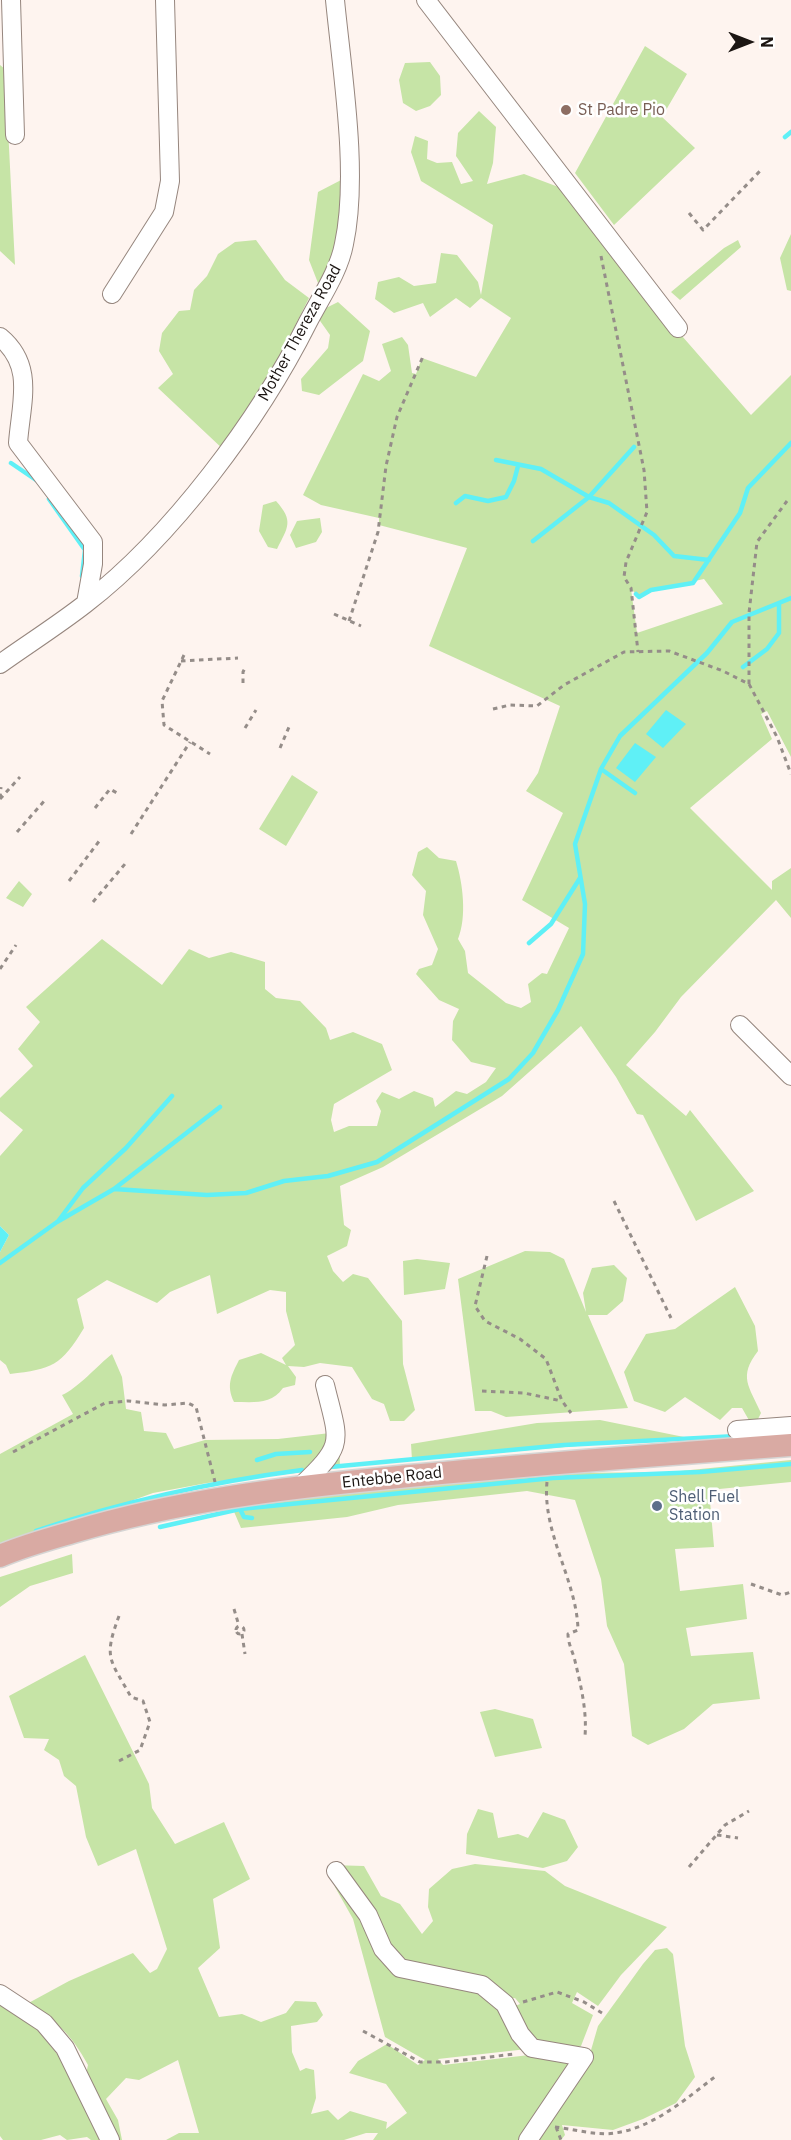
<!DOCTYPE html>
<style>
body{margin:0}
#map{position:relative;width:791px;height:2140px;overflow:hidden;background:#fef4ef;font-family:"IBM Plex Sans",sans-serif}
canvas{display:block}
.north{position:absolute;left:719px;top:12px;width:60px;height:60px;-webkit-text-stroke:4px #fff;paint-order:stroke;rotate:90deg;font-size:16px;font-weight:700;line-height:24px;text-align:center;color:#1b1512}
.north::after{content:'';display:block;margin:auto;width:21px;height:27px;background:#1b1512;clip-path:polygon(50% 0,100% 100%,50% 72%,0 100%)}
</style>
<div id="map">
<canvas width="791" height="2140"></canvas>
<div class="north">N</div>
</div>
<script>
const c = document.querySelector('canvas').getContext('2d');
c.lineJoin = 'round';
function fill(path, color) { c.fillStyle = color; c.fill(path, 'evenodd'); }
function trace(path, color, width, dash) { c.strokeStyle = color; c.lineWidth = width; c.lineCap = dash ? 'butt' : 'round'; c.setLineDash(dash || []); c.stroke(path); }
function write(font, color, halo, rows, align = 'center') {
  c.font = font + ' "IBM Plex Sans",sans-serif'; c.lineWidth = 5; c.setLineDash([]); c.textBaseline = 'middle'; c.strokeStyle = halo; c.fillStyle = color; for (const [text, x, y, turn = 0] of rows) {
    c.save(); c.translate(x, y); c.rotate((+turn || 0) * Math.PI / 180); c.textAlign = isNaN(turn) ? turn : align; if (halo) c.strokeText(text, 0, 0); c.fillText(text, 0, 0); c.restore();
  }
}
fill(new Path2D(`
 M645,46L687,74L662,117L695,148L614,225L575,173Z
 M430,62L440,76L441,95L430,106L416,111L403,103L399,80L405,63Z
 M0,65L5,69L15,265L0,251Z
 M479,111L496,127L493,163L487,184L524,174L569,191L604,238L606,249L751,415L791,375V757L767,711L761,714L772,739L690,808L772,890V881L791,868V918L776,900L681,997L655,1032L626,1065L686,1116L690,1110L754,1191L696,1221L643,1115L637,1114L616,1077L581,1026L502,1096L383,1167L340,1186L344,1225L351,1230L347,1246L327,1256L333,1271L343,1282L353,1274L368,1278L402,1321L403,1364L415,1410L404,1421H390L384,1404L372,1399L352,1367L320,1363L304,1367L288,1366L296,1377L295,1385L283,1388C271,1405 254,1402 234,1402C226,1385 231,1376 239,1360L261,1353L286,1365L282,1358L295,1345L286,1311V1292L270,1290L217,1314L210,1275L170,1292L157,1303L107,1280L77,1299L84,1328C61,1366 52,1369 10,1374L6,1365L0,1360V1252L9,1235L0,1226V1156L23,1130L0,1111V1098L33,1066L18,1049L40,1022L26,1007L102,939L162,985L189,949L209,958L231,952L265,962V989L276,998L300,1001L326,1028L330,1040L353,1032L382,1044L392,1070L334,1104L331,1120L334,1132L349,1126H377L381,1111L376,1101L382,1092L399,1099L414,1091L433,1098L435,1107L456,1091L467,1094L486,1082L496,1068L471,1062L452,1040L453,1021L459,1009L439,1000L416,974L419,969L432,965L438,949L423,915L426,891L412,875L418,852L427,847L439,858L456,861C463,884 467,917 458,939L465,951L468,973L506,1003L521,1008L531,1002L528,984L542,973L547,974L569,928L522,900L563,813L526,791L538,773L560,706L429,646L467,548L379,525V518L321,505L303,495L363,374L379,381L391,371L382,344L402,337L408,345L412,373L416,374L422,358L476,377L511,318L481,298L470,308L456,298L430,317L423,303L394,313L375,299L378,282L399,277L414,286L436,283L441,253L457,255L478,282L481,295L493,225L421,181L411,152L415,136L428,141L427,159L437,163L452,162L461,184L473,181L456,156L458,133ZM704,579L723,604L637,633L631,589L639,597L651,590Z
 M343,179L342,221L332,268L318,283L309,260L318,192Z
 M791,234V291L787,290L780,258Z
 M256,240L285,280L309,298L272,372L225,451L158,388L173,374L159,351L162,333L179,311L190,310L194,290L207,276L218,254L235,242Z
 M738,240L741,247L680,300L671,292L724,248Z
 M338,302L370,331L363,361L319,395L302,391L301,379L328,348L330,335L318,318L326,308Z
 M276,501C294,521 288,527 277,549L268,547L259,531L263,505Z
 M320,518L322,532L316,542L296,548L290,535L297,521Z
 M292,775L318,792L286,846L259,829Z
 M19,881L32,894L23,907L6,898Z
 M525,1251L550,1252L564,1259L586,1312L583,1293L592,1268L614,1265L627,1278L623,1301L607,1315H588L628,1408L506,1417L491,1411H475L458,1279Z
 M417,1259L450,1263L445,1289L404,1295L403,1261Z
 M735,1287L755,1326L758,1351C738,1377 749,1386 761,1413L756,1423L750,1422L742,1408H732L720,1420L685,1397L665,1412L634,1401L624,1372L646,1334L675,1329Z
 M112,1354L122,1377L126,1409L141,1412L144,1431L166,1433L174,1449L205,1440L278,1439L339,1432L340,1468L207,1483L153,1493L0,1548V1454L73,1414L62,1395C77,1389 98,1365 112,1354Z
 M600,1420L684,1437L412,1460L411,1444L537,1423Z
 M791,1460V1482L709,1490L714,1547L675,1549L680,1591L743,1584L747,1619L686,1628L691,1656L753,1652L760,1699L713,1704L684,1729L648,1745L632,1736L624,1664L607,1626L601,1579L575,1500L527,1491L398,1505L347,1517L241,1528L232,1507L308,1497L572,1473L670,1472Z
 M72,1554L73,1573L30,1586L0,1607V1577Z
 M85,1655L149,1784L152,1808L175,1844L224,1822L250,1879L213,1899L220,1948L198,1968L219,2017L242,2014L261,2022L286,2013L295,2001L316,2002L323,2015L317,2022L291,2026L292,2052L300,2071L306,2068L314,2070L316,2098L311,2114L328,2110L338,2120L350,2111L387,2122L386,2129L407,2113L386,2084L349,2073L358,2061L387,2044L418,2065L425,2060L385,2037L353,1919L335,1887L330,1865L364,1866L381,1896L400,1904L422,1934L433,1921L428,1907L429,1889L452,1869L475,1864L545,1871L565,1886L667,1927L621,1975L598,2006L577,1992L572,2003L593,2015L581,2046L571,2050L536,2045L513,2007L520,2004L515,1998L505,2000L501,2007L527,2049L438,2059L443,2065L538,2054L587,2064L598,2026L643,1964L655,1950L667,1948L673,1954L685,2046L695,2077L676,2103L643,2119L613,2130L562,2125L565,2135L561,2140H373L378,2133H366L344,2140H166L179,2133H199L178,2060L139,2080L126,2078L106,2099L118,2120L122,2140H91L87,2137L67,2140L60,2135L41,2140H3L0,2136V2005L31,2022L58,2055L82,2093L88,2065C71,2034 57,2019 23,2006L69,1981L133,1953L150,1973L157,1969L167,1949L136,1849L98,1866L86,1837L76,1786L64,1776L59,1760L44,1750L49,1739L24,1738L9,1696Z
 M495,1709L533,1719L542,1748L495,1757L480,1712Z
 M478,1809L493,1813L498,1838L518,1834L528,1838L543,1812L565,1820L578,1847L567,1861L543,1868L466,1854L467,1834Z`), '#c6e4a6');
fill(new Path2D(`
 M666,710L686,724L663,748L646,734Z
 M635,743L656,757L635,782L616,768Z
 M0,1226L9,1235L0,1252Z`), '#5ff0f6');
trace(new Path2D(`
 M785,137L791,132
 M496,460L541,469L589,497L609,503L654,535L674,556L709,560
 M11,463L36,480
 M49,499L85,550L82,576
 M456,503L465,496L488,501L506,497L514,481L518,466
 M533,541L589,497L634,447
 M636,594L639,597L651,590L693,583L740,513L748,488L791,443
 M743,667L767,649L779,633V603
 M601,769L635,793
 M529,943L551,924L580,878
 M114,1189L207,1195L246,1193L284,1181L328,1176L377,1162L509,1079L533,1053L558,1010L583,954L585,904L575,844L601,769L620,736L707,653L732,622L791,598
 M59,1220L83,1188L126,1148L172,1096
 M0,1263L57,1222L114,1189L220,1107
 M257,1460L276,1454L310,1452
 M330,1467L564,1445L737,1436
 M240,1509L553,1478L700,1472L791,1464
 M160,1527L240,1509L244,1517L252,1518
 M36,1531C124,1501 211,1482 302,1470`), '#5ff0f6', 4.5);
const minor = new Path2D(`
 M11,0L15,135
 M426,0L678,328
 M112,294L164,212L170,181L165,0
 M0,337C35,366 21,402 18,443L93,542V564L86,603
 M0,664C28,644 58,625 85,604C172,537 259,420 308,322C321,297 339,271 344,244C359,174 342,72 335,0
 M740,1025L791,1076
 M737,1430L791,1426
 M301,1486C346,1443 339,1443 325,1385
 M336,1871L368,1915L383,1949L400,1968L482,1985L505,2004L520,2034L532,2048L584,2057
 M0,1994L44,2023L65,2048L110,2140
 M528,2140L584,2057`);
const major = new Path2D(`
 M0,1556C23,1546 49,1539 73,1532C177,1501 282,1488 389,1478C523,1465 657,1455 791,1445`);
trace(minor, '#96867e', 20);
trace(major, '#d6d5d4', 25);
trace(new Path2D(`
 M689,213L703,230L760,171
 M601,256L644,470L647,512L626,562L624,577L631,588L638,652
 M334,614L361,626
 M349,621L378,532L386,466L397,417L424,354
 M184,655L162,701L164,725L210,754
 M181,661L238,658
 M243,683V672L246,666
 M749,684V613L757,542L787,501
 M493,709L510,705L537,706L564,685L624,652L669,651L723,671L749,684L777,737L791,774
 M245,728L256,710
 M280,748L289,727
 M0,798L1,787
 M0,799L20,777
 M95,808L110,789L117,793
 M17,832L46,799
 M131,834L190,742
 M69,881L100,840
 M93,902L125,864
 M0,969L16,945
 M614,1201L671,1318
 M487,1256L475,1306L485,1321L520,1339L546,1359L562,1401L571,1413
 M482,1391L524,1393L562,1401
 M13,1452L105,1403L128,1401L165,1405L188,1403L196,1407L215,1482
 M547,1482C542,1533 577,1581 578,1630L568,1634C568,1644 573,1652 575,1661C581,1686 587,1711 585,1736
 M751,1584L782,1595L791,1592
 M234,1609L239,1626
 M236 1630a4 4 0 1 1 8 0a4 4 0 1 1-8 0Z
 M242,1634L245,1654
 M119,1761L140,1750L150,1722L143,1701L131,1697C110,1659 103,1659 119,1616
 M717,1835L738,1838
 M689,1867L725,1825L749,1811
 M523,2002L557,1992L584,2002L602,2013
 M363,2031L420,2062H446L515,2054
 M555,2127C573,2129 597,2136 615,2133C653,2128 687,2098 716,2076
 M556,2127L561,2140`), '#958d89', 3, [4.5, 4.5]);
trace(minor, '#fff', 18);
trace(major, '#d9aaa3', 22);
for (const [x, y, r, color] of [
 [566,110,6,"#8d6e63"],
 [657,1506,6,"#5c6f8a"]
]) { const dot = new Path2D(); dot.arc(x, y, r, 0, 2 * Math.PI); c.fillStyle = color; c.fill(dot); trace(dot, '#fff', 2); }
write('16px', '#785e54', '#fff', [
 ["St Padre Pio",578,110]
], 'left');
write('16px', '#1b1512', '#fff', [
 ["Mother Thereza Road",300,333,-61],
 ["Entebbe Road",392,1478,-6]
]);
write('16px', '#4e5e75', '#fff', [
 ["Shell Fuel",669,1497],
 ["Station",669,1515]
], 'left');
</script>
